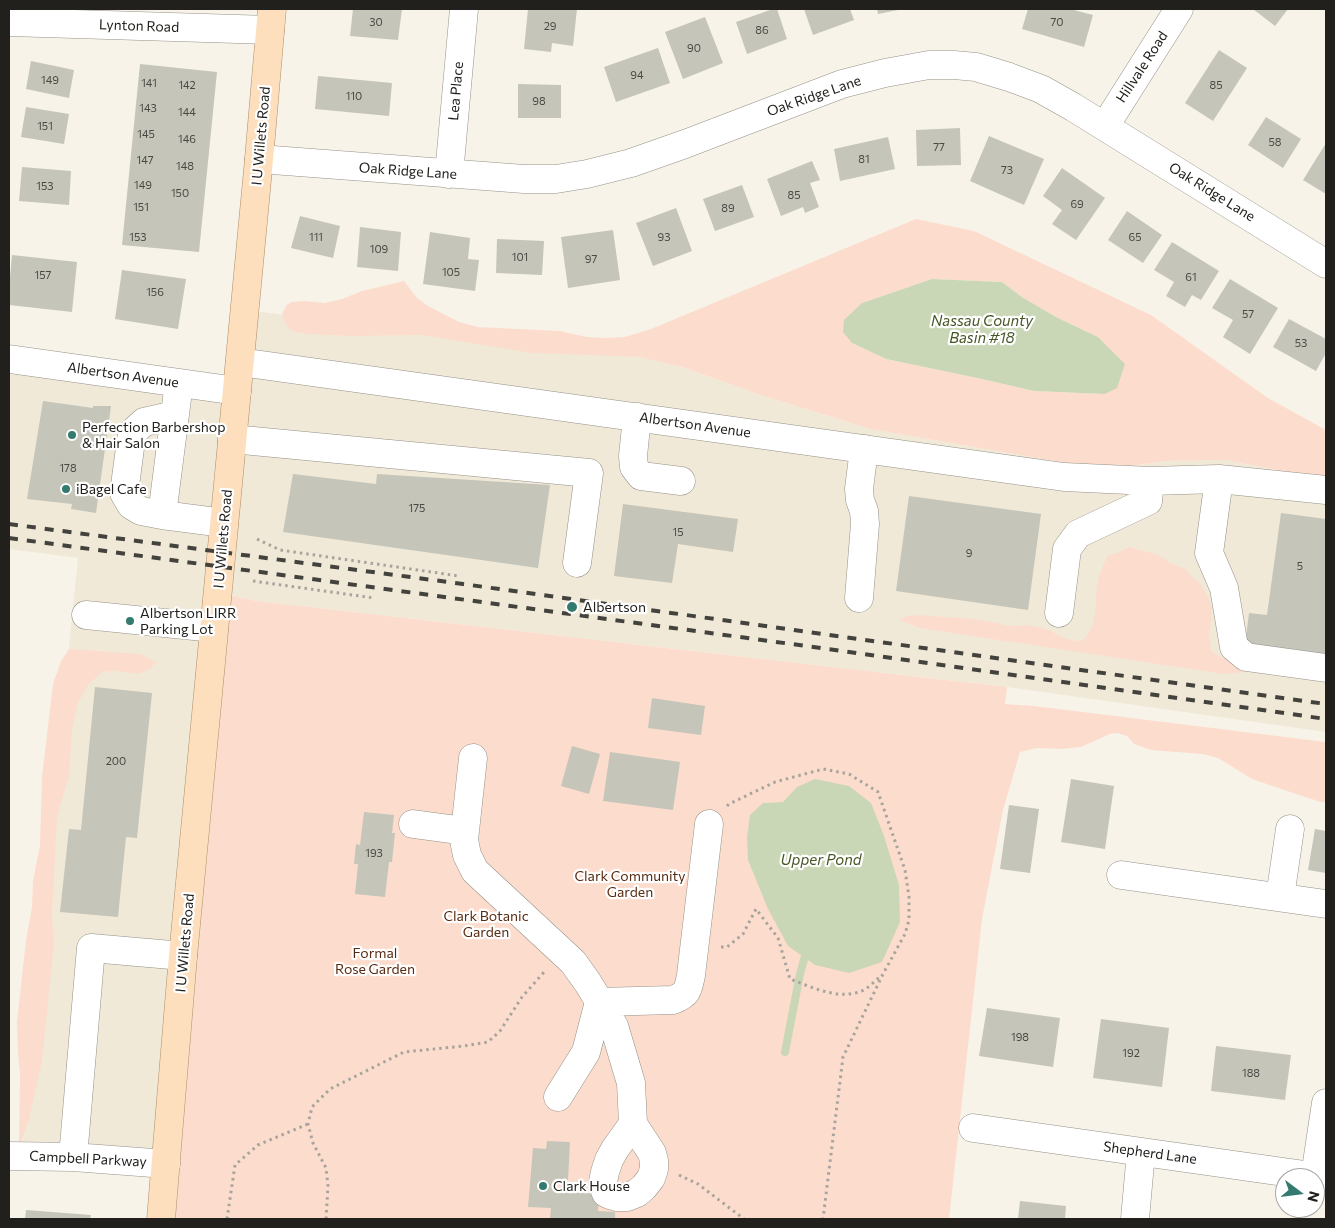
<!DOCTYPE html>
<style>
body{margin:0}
#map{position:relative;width:1335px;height:1228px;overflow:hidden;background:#f8f3e9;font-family:Commissioner,sans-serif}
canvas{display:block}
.frame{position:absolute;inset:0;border:10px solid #21201c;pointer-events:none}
.north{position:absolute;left:1275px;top:1168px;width:50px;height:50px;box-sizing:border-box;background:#fff;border:1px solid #a6a6a4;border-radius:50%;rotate:105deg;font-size:14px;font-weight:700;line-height:20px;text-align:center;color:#21201c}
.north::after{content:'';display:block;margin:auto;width:18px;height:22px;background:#357a6e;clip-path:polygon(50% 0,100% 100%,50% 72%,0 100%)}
</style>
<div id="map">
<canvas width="1335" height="1228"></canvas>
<div class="frame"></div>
<div class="north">N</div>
</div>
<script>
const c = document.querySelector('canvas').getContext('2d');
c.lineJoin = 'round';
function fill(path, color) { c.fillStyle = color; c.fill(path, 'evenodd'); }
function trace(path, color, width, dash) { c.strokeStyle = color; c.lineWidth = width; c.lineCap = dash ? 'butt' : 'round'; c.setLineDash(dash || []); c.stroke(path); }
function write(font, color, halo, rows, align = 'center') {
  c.font = font + ' Commissioner,sans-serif'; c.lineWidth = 4.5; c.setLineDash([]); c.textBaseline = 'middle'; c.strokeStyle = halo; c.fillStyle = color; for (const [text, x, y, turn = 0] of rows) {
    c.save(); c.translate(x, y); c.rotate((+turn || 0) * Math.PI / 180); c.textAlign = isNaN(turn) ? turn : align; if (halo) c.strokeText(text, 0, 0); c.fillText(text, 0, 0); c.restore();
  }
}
fill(new Path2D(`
 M243,310L486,337L606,348L685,368L761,395L870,429L1078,465L1123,467L1166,461L1225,460L1326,479V732L1007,687L257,601L218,593L166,1164L18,1156L78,558L9,549V359L236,391Z`), '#f0e9d7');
fill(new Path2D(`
 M916,219L974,231L1151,315L1268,398L1326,430V479L1225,460L1166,461L1123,467L1078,465L870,429L761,395L685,368L640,357L532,353L422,335L350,336L307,334L292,331L286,325L282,314L286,306L291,302L305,301L325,303L342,299L362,291L404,281L417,298L428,306L459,322L478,327L559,331L587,337L606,338L625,337L651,329ZM932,279L1002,282L1022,297L1056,317L1098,337L1105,394L1034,391L982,379L886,359L852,343L862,303Z
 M1129,547L1159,555L1170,563L1186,569L1192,577L1200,583L1208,597L1212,608L1209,639L1212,652C1224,659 1238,662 1247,672L1224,674L919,628L900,620L907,616L919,615L975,619L1010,626L1029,625L1049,630L1064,638L1076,641L1083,640C1099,625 1094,601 1098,581C1100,572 1104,563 1108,555L1117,553Z
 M218,593L257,601L1007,687L1005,704L1034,706L1326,742V802H1321L1302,796L1252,779L1218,758L1203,754L1151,750L1134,744L1127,736L1118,733L1110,734L1081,747L1061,749L1037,748L1020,752L1003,810L982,919L949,1219H161Z
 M69,649L141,654L156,662L150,669L139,674L114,671L102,672L88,685L78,703L72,729L69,775L57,817L52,914L54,942L42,1061L29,1120L19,1146L20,1074L18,1052L17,1022L26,940L32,907L33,881L40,845L42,777L53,684L61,661Z`), '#fcddcd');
fill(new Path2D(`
 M932,279L1002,282L1022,297L1056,317L1098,337L1125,364L1117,388L1105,394L1034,391L982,379L886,359L852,343L843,332L844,320L862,303Z
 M815,779L849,786L871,803L884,836L899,885L900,922L882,962L849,973L815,965L788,946L768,909L748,860L747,838L750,815L763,803L783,802L797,787Z`), '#cad7b6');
trace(new Path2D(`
 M785,1052L800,974L807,949`), '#cad7b6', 8);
fill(new Path2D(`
 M353,9H402L398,40L350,36Z
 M528,9H577L573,46L552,43L551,52L524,49Z
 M773,9H777L787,39L747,54L736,22Z
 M804,9H850L854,20L813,35Z
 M877,9H898V10L878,14Z
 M1028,9H1070L1093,15L1084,47L1022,29Z
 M1253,9H1288L1275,26Z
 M705,17L723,63L683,79L665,32Z
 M658,48L670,83L616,102L604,67Z
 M1219,50L1247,68L1213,121L1185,103Z
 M31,61L74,70L69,98L26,89Z
 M140,64L217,72L199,252L122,245Z
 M318,76L392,83L389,116L315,109Z
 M518,84L561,85V118H518Z
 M26,107L69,114L64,144L21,137Z
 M1266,117L1301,139L1283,168L1248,145Z
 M960,128L961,165L917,166L916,130Z
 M989,136L1044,159L1024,205L970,181Z
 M888,137L895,169L840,181L834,149Z
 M1326,143V194L1303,180Z
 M812,161L820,180L810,183L819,207L805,213L803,207L781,216L767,179Z
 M22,167L71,171L69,205L19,201Z
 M1062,168L1105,198L1076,240L1052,224L1062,210L1043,196Z
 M742,185L754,217L715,231L703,199Z
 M676,208L692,251L653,266L636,223Z
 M1127,211L1162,235L1143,263L1108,240Z
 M300,216L340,226L333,258L291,248Z
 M360,227L401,232L398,271L357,267Z
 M613,230L620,280L568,288L561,237Z
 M430,232L470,238L468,259L479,260L475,291L423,284Z
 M497,239L544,241L542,275L496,273Z
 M1172,242L1219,271L1201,300L1192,295L1185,307L1166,296L1174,282L1154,270Z
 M12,255L77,262L72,312L9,305V288Z
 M122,270L186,279L178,329L115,319Z
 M1230,279L1278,308L1250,354L1223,337L1233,320L1212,308Z
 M1289,319L1326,339V353L1316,371L1273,347Z
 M43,401L93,408V406H111L96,513L71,509L72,504L27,499Z
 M293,474L376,484L377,474L550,485L538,568L283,532Z
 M909,496L1041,514L1028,610L896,591Z
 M623,504L738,519L733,552L678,544L672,583L614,576Z
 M1281,513L1326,519V656L1245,645L1249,613L1267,615Z
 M95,687L152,693L137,838L126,837L118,917L60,912L69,829L81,830Z
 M652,698L705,706L701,735L648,728Z
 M572,746L600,754L589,794L561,786Z
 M610,752L680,762L673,810L603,801Z
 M1071,779L1114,786L1105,849L1061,842Z
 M1009,805L1039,809L1030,873L1000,869Z
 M364,812L394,815L392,833H395L392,862H389L385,897L355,894L358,864H354L356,844L360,845Z
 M1315,829L1326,831V873L1308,870Z
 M987,1008L1060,1018L1053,1067L979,1056Z
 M1101,1019L1169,1028L1162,1087L1093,1078Z
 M1216,1046L1291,1055L1285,1100L1211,1091Z
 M547,1141L570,1142L568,1180L555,1179V1191L599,1194L598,1211L615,1212V1219H550L551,1208L528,1207L533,1148L546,1149Z
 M1020,1201L1066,1206L1065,1219H1018Z
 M26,1210L91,1215L90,1219H25Z`), '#c5c5ba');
const minor = new Path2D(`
 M9,22L270,30
 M1105,126L1179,9
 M259,159L524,179H556L587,174L631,163L685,144L842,84L885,73L929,65H954L976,67L1009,77L1041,89L1073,107L1326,264
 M449,174L464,9
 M9,359L237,391
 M240,362L1064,477L1150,481L1219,479L1326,490
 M179,383L162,515L224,523
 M637,417L633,456L634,467L641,476L681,481
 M232,439L589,473L577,563
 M1219,479L1209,553L1224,588L1234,647L1246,657L1326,668
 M162,515L141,511L131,505L124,493L132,433L144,422L175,415
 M859,598L865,524L864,511L860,500L859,489L864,449
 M1059,613L1067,549L1078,534L1148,501L1150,481
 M86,615L214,628
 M473,758L464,840L467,855L475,871L573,962L588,983L614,1026L631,1083L633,1124L615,1149L609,1160L605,1172L603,1182L604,1188L606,1193L610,1195L617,1197H627L637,1193L644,1187L651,1178L654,1169V1161L652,1153L633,1124
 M413,824L465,831
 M1121,875L1326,904
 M1280,897L1290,829
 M558,1097L586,1052L599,1002L673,1000C688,994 688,990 691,975L709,824
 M973,1128L1326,1178
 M9,1156L73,1157L166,1164
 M73,1157L91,948L183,956
 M1315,1176L1326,1103
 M1135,1219L1141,1152`);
const major = new Path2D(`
 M161,1219L183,956L259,159L272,9`);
trace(minor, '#959188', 29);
trace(major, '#af8e69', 29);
trace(new Path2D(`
 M257,539L280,550L459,576
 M253,581L374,598
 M727,806L729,804L775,782L823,769L849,774L878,792L905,870L909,897V920L905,934L883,974L843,1057L823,1219
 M721,947H727L743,934L756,909L778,938L790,979C814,988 842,1002 866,989C871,985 876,980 881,976
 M679,1175L698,1184L744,1219
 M227,1219L235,1165L258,1145L308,1124
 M326,1219L328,1186L326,1168L313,1143L308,1124L312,1107L330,1089L404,1052L464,1046L488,1042L500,1031L522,997L545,971`), '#a8a49d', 3, [2.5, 4]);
trace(minor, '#fff', 28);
trace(major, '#fddfbe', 28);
trace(new Path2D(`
 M9,524L463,584L1326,704
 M9,538L821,648L1326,719`), '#44423d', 4, [9, 9]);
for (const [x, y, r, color] of [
 [72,435,5,"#357a6e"],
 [66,489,5,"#357a6e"],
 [572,607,6,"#357a6e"],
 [130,621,5,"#357a6e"],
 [543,1186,5,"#357a6e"]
]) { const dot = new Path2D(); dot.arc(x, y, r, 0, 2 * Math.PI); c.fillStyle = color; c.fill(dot); trace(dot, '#fff', 2); }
write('11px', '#4a4944', null, [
 ["30",376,22],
 ["70",1057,22],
 ["29",550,26],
 ["86",762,30],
 ["90",694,48],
 ["94",637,75],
 ["149",50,80],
 ["141",149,83],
 ["142",187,85],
 ["85",1216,85],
 ["110",354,96],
 ["98",539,101],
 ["143",148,108],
 ["144",187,112],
 ["151",45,126],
 ["145",146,134],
 ["146",187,139],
 ["58",1275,142],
 ["77",939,147],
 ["81",864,159],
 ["147",145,160],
 ["148",185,166],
 ["73",1007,170],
 ["149",143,185],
 ["153",45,186],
 ["150",180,193],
 ["85",794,195],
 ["69",1077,204],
 ["151",141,207],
 ["89",728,208],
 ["153",138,237],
 ["111",316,237],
 ["93",664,237],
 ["65",1135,237],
 ["109",379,249],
 ["101",520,257],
 ["97",591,259],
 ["105",451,272],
 ["157",43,275],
 ["61",1191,277],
 ["156",155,292],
 ["57",1248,314],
 ["53",1301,343],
 ["178",68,468],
 ["175",417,508],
 ["15",678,532],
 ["9",969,553],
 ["5",1300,566],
 ["200",116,761],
 ["193",374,853],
 ["198",1020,1037],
 ["192",1131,1053],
 ["188",1251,1073]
]);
write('14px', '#21201c', '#fff', [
 ["Lynton Road",139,26,2],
 ["Hillvale Road",1142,67,-57],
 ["Lea Place",456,91,-85],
 ["Oak Ridge Lane",814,96,-19],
 ["I U Willets Road",261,136,-85],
 ["Oak Ridge Lane",408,171,4],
 ["Oak Ridge Lane",1212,192,32],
 ["Albertson Avenue",123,375,8],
 ["Albertson Avenue",695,425,8],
 ["I U Willets Road",223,539,-85],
 ["I U Willets Road",185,943,-85],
 ["Shepherd Lane",1150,1153,8],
 ["Campbell Parkway",88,1159,3]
]);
write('14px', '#21201c', '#fff', [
 ["Perfection Barbershop",82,427],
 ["& Hair Salon",82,443],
 ["iBagel Cafe",76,489],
 ["Albertson",583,607],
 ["Albertson LIRR",140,613],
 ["Parking Lot",140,629],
 ["Clark House",553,1186]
], 'left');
write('14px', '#572b10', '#fff', [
 ["Clark Community",630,876],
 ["Garden",630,892],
 ["Clark Botanic",486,916],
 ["Garden",486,932],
 ["Formal",375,953],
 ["Rose Garden",375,969]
]);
write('italic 15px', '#465625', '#fff', [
 ["Nassau County",982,321],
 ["Basin #18",982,338],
 ["Upper Pond",821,860]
]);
</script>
